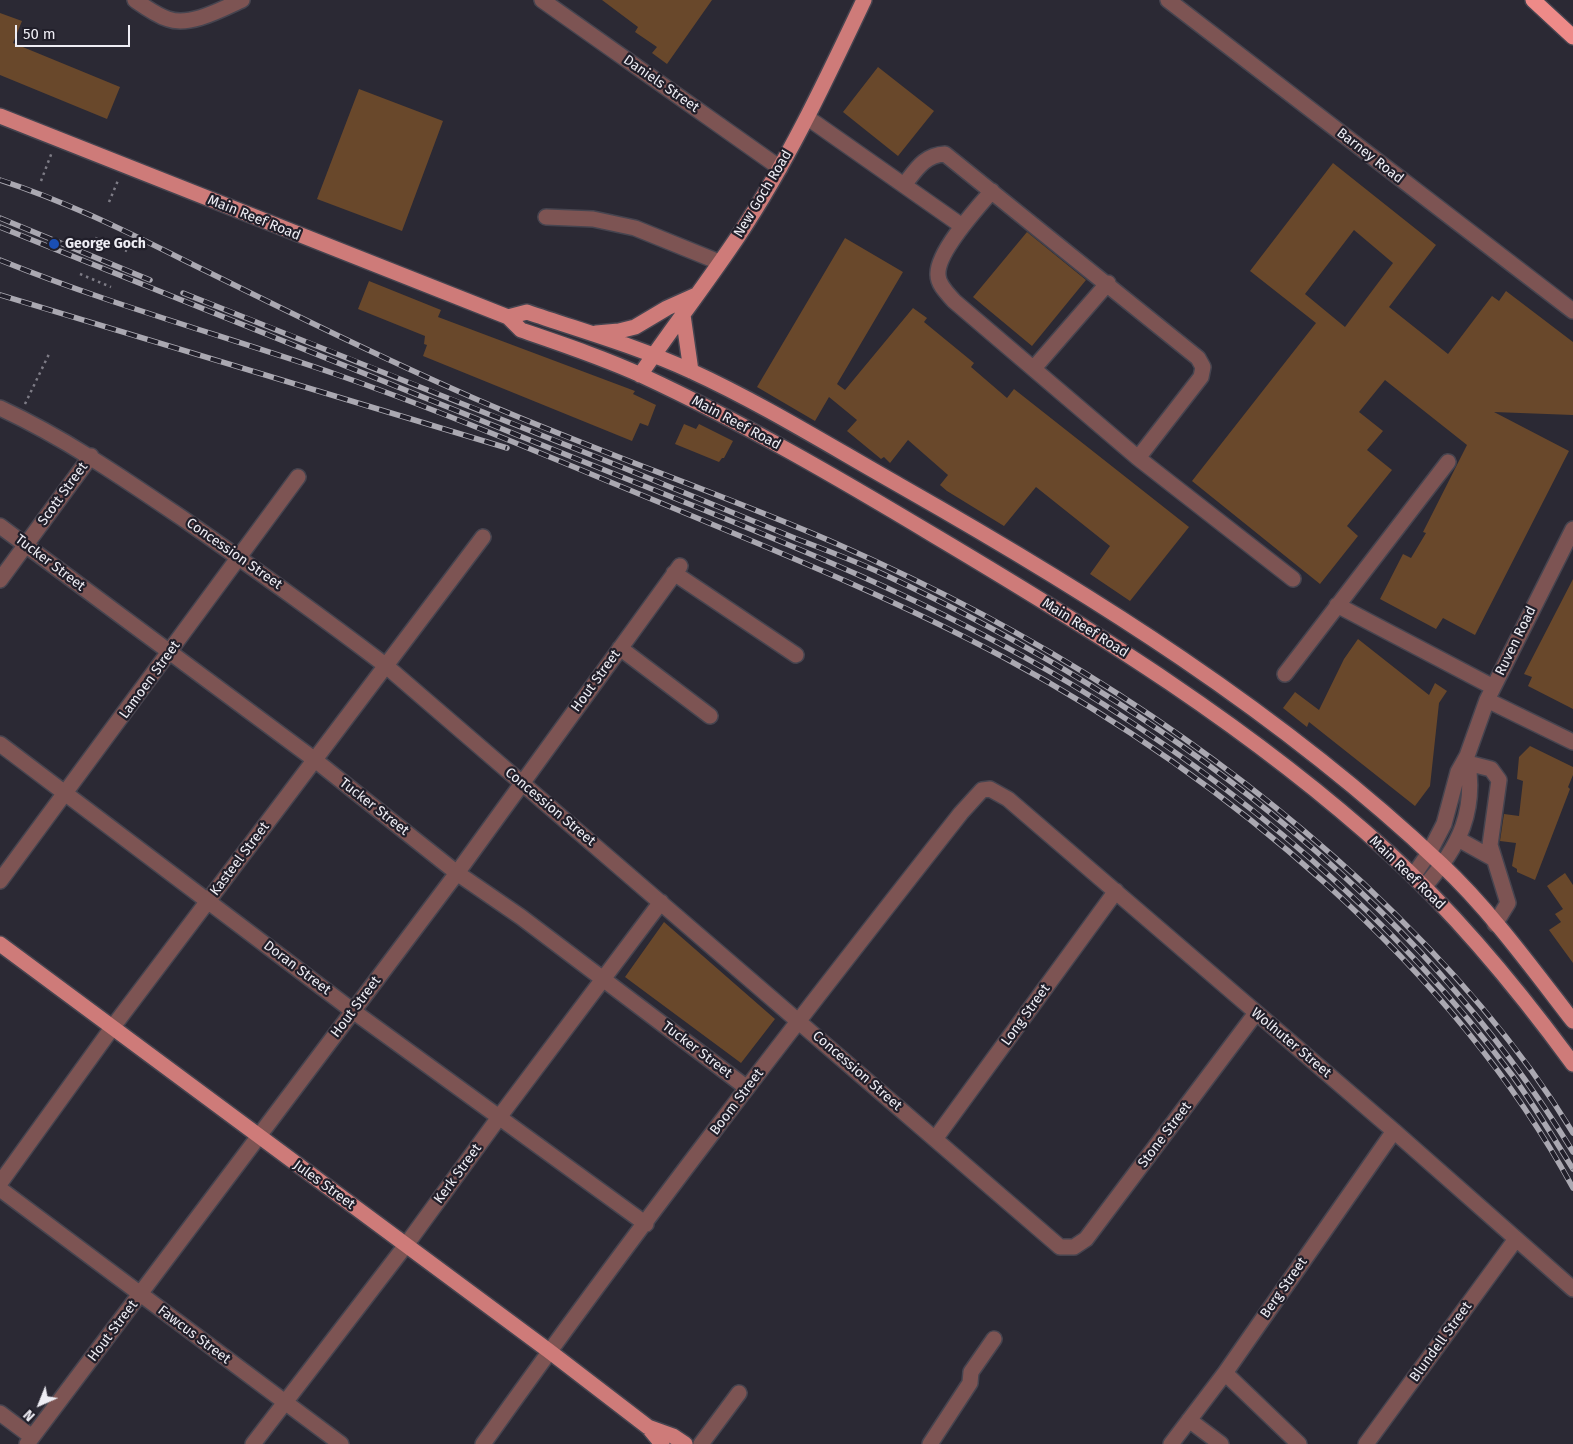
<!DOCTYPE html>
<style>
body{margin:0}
#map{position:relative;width:1573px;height:1444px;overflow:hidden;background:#2b2934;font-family:"Fira Sans",sans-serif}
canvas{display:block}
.north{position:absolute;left:15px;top:1379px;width:50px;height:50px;-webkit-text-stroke:4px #211f2a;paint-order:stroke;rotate:224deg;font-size:14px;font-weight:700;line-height:20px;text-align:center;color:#eeedf4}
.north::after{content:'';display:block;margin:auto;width:18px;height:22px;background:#eeedf4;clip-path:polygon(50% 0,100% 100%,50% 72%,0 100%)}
.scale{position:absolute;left:15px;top:25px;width:115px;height:22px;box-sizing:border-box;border:2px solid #eeedf4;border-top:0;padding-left:6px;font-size:15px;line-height:18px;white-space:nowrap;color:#eeedf4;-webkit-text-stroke:4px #211f2a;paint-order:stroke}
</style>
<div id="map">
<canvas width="1573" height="1444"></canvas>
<div class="north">N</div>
<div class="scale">50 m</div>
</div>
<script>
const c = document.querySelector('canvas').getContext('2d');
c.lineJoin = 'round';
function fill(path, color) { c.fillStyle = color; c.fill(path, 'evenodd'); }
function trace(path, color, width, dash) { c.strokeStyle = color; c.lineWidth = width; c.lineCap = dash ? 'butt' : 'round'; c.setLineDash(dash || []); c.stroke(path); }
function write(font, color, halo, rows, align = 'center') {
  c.font = font + ' "Fira Sans",sans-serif'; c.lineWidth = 4.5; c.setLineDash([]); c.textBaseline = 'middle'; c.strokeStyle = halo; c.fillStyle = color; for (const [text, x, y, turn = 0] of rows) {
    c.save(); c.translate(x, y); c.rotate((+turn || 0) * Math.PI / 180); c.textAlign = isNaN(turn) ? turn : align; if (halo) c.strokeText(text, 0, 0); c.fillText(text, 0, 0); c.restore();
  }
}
fill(new Path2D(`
 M602,0H712L667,64L652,53L657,47L635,32L638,27Z
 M0,13L22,21L13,43L120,87L107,119L0,75Z
 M878,67L934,111L898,156L843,112Z
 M359,89L443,121L402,231L317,199Z
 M1333,163L1436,245L1389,307L1448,354L1492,296L1499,301L1506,291L1573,342V415L1494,412L1569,451L1475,635L1443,618L1436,629L1380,599L1403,554L1411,558L1426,533L1423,532L1467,445L1385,380L1359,412L1383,431L1367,450L1392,470L1347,526L1358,536L1320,584L1192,481L1316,323L1250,271ZM1354,230L1393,263L1345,327L1305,294Z
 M1027,232L1086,280L1032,346L973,297Z
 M845,238L903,272L837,384L845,390L913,308L927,318L924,322L974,363L971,367L1007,398L1014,389L1189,527L1130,601L1090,574L1110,546L1036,487L1004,526L947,491L940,485L948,475L908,440L890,463L884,457L881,459L847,431L857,420L829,397L815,421L757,387Z
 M369,281L441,310L438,317L635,391L633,394L656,405L648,426L640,423L632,441L423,356L427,345L424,344L425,336L358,309Z
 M684,424L696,429L699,424L733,441L724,458H722L719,462L675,444Z
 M1573,579V709L1528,686L1532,677L1524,674Z
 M1358,639L1429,695L1435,683L1447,691L1439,703L1430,786L1415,806L1309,722L1307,727L1283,708L1295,692L1319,710L1344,659Z
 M1530,746L1573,767V775L1568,787L1570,789L1535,880L1517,872V869L1512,866L1516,843L1500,841L1504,814L1519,816L1523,781L1517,779L1519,757Z
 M1565,873L1573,885V963L1549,930L1561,922L1555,914L1563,909L1547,886Z
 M664,922L775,1019L741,1063L625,977Z`), '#69482b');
const minor = new Path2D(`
 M135,0C145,7 156,15 168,19C190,27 222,9 242,0
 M542,0L780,168
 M1168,0L1573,311
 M808,118L962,226
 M904,185C916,170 924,155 945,154L1198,358L1203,367L1201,377L1138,458
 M992,191C977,208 936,253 938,275C938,285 948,294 954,301L1138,458L1293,579
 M546,217L593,219L635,228L719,262
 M1034,368L1108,283
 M0,408C65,438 123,478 182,518C251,566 318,614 385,665L1060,1247H1074L1086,1239L1256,1013
 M0,526L315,760L457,873L521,917L747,1088
 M674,573L796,655
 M0,580L91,456
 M1337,605L1493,687
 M620,648L710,716
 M1285,674L1448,462
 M1487,700L1573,742
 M0,744L353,1011L646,1224
 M1464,762L1491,769L1499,780L1490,845L1508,903L1495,924
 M1458,839L1494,859
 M1413,876L1429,853L1444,824L1458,772L1467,756L1487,700L1573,529
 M0,881L298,477
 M1424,887C1460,846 1477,811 1467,756
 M935,1139L1116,891
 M0,1183L112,1028L483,537
 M0,1189L341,1444
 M1225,1373L1299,1444
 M0,1413L32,1437
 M1189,1420L1221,1444
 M27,1444L457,873L680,566
 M253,1444L406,1245L500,1116L661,902
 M483,1444C636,1229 798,1020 961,813L982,790L990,789L1008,799L1394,1131L1573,1289
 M701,1444L739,1393
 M930,1444L970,1383L971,1372L994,1339
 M1171,1444L1225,1373L1394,1131
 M1366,1444L1516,1239`);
const major = new Path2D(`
 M0,116L508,317L521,330C562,344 604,358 643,376C744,423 840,479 935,536C1093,630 1252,728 1389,853C1457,915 1518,989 1573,1064
 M683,315L691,371
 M508,317L527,312C582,331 639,347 691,371C763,404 830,446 899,485C1091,594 1280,712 1441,864C1490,910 1532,968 1573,1021
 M596,333L619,331L635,327L667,308L696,295
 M640,375C672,328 707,283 739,235C788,161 826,80 864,0
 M0,944L549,1351L648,1427L662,1444
 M648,1427L673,1436L685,1444`);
const highway = new Path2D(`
 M1533,0L1573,37`);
trace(minor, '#46444f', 18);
trace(major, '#46444f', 18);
trace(highway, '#46444f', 18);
trace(new Path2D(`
 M41,181L52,152
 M109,202L119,178
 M95,238L127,251
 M80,274L111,287
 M25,404L49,354`), '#7e7c86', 2.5, [2.5, 4]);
trace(minor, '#7d5453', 15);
trace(major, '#ce7b79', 15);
trace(highway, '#ee8a88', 15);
const rail = new Path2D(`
 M0,180C72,203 139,238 206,271C293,314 380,357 469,396C589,449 715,491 835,543C1029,628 1207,739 1362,882C1442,957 1516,1039 1573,1133
 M0,218L150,280
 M0,227C189,303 378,379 567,455C738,524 913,589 1071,684C1239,786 1394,917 1512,1075C1534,1105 1553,1137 1573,1169
 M0,260C111,305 225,336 338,375C447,413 554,459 661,503C776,551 893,598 1003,657C1224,776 1452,965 1573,1188
 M183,293C329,350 474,408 619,466C678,490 738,515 797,539C826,550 855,561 883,574C1156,701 1414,892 1573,1152
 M0,295L507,448`);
trace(rail, '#aaa8b1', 5.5);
trace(rail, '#211f2a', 4, [11]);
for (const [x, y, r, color] of [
 [54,244,6,"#1a4fb4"]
]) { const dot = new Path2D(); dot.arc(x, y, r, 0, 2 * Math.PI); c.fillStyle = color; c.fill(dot); trace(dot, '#211f2a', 2); }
write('14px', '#eeedf4', '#211f2a', [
 ["Daniels Street",661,84,35],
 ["Barney Road",1370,156,38],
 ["New Goch Road",763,194,-59],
 ["Main Reef Road",254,218,22],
 ["Main Reef Road",736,423,28],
 ["Scott Street",63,494,-54],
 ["Concession Street",234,554,35],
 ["Tucker Street",50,563,37],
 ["Main Reef Road",1085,628,32],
 ["Ruven Road",1516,641,-64],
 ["Lamoen Street",150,680,-54],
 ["Hout Street",596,681,-54],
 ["Tucker Street",374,807,38],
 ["Concession Street",550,807,40],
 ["Kasteel Street",240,859,-53],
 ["Main Reef Road",1407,873,44],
 ["Doran Street",297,968,37],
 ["Hout Street",356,1007,-53],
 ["Long Street",1026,1015,-54],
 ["Wolhuter Street",1291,1043,40],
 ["Tucker Street",697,1050,37],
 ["Concession Street",857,1071,41],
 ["Boom Street",737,1102,-53],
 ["Stone Street",1165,1135,-53],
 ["Kerk Street",458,1174,-54],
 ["Jules Street",324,1185,36],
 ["Berg Street",1284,1288,-55],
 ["Hout Street",113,1331,-53],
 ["Fawcus Street",194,1335,37],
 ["Blundell Street",1441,1342,-54]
]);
write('bold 14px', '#eeedf4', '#211f2a', [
 ["George Goch",65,244]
], 'left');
</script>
